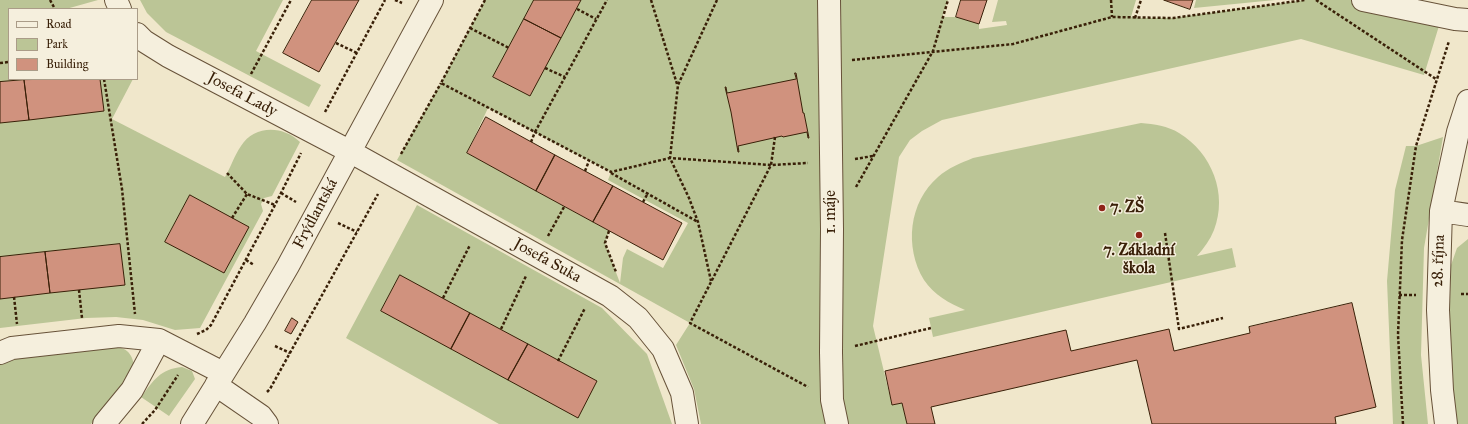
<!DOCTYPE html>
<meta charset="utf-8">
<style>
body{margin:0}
#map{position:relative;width:1468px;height:424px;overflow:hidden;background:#f0e7cb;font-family:"IM FELL Great Primer",serif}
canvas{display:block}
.legend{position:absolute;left:8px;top:8px;width:130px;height:72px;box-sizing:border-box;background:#f5efdd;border:1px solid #aa9c88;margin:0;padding:5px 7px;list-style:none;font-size:12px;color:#392008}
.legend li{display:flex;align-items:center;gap:8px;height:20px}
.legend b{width:20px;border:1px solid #aa9c88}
</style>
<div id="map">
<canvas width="1468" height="424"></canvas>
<ul class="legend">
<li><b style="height:5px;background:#f5efdd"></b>Road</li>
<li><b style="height:11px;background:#bbc596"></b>Park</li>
<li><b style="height:11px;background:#d0927e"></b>Building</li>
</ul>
</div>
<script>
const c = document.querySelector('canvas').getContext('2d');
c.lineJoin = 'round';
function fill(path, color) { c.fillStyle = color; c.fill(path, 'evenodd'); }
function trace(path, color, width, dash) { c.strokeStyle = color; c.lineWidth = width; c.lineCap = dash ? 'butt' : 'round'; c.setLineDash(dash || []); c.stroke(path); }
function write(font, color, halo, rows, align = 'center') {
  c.font = font + ' "IM FELL Great Primer",serif'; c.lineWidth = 3; c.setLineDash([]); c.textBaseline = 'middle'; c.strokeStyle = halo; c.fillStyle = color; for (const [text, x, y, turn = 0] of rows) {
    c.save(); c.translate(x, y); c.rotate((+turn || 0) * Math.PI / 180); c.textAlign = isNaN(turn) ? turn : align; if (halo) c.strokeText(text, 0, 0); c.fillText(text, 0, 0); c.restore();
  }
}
fill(new Path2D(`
 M0,0H98L66,9H9V79H133L112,119L225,177C231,167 234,156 241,146C254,125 283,125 300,142L272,196L264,198L261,204L263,211L200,328L175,330L143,320L116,317L86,318L0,328Z
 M140,0H283L256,51L321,85L309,107L166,32L147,13Z
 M485,0H948L942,17H956L979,24V29L1007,25L1006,21L992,22L998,0H1136L1131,17L1135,18H1173L1305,0H1363L1442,16L1424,75L1301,39L942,120L922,131L910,140L899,157L873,326L892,405L902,403L907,424H701L694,389L676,345L690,323L397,160L441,83ZM488,108L611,172L608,180L688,223L663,268L627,249L623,258L620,283L605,243L609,231L467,153Z
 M1196,0H1275L1194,8Z
 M1141,123C1154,124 1168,126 1179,133C1212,153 1228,194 1214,230C1210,240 1204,248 1197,256L1232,248L1236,267L933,337L929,318L965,310C949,303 934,295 924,280C904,247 909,202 938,177C948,168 961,163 973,158Z
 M1443,137L1424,248L1421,355L1428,424H1393L1387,281L1395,190L1406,146H1416Z
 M417,205L602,308L647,354L672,424H499L346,338Z
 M1468,239V424H1456L1454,415L1449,340L1451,265L1457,248Z
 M94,347C111,347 131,342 134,366L127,380L91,424H0V363L13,358Z
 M182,367L192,371L195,379L169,416L141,397C154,380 160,369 182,367Z`), '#bbc596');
const building = new Path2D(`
 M312,0H359L319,72L283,53Z
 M534,0H581L561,38L524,19Z
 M961,0H987L979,24L956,17Z
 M1164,0H1193L1190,9Z
 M524,19L561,38L530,96L493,77Z
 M795,73H796L803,113H804L809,138H808L807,132L783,137L782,136L738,146L739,152H738L731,112L725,87H726L727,93L796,79Z
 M100,79L104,111L29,120L24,80Z
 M24,80L29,120L0,123V82Z
 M486,117L555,155L536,191L467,153Z
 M555,155L613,186L593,222L536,191Z
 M613,186L682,223L663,260L593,222Z
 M190,195L249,227L224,273L165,242Z
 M120,244L125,285L50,293L45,252Z
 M45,252L50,293L0,299V257Z
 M400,275L470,313L451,349L381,311Z
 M1352,303L1376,407L1335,417L1336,424H1152L1137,360L931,407L935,424H907L902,403L892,405L885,371L1066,330L1071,351L1169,329L1174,351L1250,333L1249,327Z
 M470,313L528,344L508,380L451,349Z
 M292,318L298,322L291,334L285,331Z
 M528,344L597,381L578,418L508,380Z`);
fill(building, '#d0927e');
trace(building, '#392008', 1);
const minor = new Path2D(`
 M116,0L120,9
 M829,0L832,229L831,352L832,400L837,424
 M1363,0L1455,19L1468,20
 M137,34L144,41L168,56L349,151L610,296L638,318L663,349L682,393L687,424
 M1441,211L1468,215
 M0,353L12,348L119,336L159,340L223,373
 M216,385L261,416L267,424
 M104,424L132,390L159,340
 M192,424L255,323L288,266L432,0
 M1446,424L1442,390L1438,310L1441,211L1458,132L1468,101`);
trace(minor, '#675239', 24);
trace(new Path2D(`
 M50,0L55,9
 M395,0L402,3
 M485,0L441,83L535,132L607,0
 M651,0L677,84
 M717,0L678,85L670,158L771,165L808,163
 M1111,0L1112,17
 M1316,0L1436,79
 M577,9L596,19
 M1135,18L1141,0
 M470,28L509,48
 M336,43L357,53
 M852,60L1013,44L1112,17L1173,18L1305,0
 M0,63L9,62
 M545,68L565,77
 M251,74L291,0
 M104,79L122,189L135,314
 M325,112L385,0
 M775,137L771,165L690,323L808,387
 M531,142L535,132L611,172L670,158L689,198L698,222L711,281
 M401,154L441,83
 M855,159L873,156
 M585,171L589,161
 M227,173L247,194L275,205
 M611,173L698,222
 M856,187L933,51L948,0
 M281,193L296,202
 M643,202L648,193
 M232,218L247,194
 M338,223L357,232
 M609,231L605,243L616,272
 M1165,233L1179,329L1223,318
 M548,236L564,207
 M246,260L254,265
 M79,290L82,318
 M1461,294H1468
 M1399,295H1416
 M14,297L17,324
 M443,298L470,245
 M501,329L526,276
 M197,334L206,330L211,325L275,205L301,153
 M275,346L290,353
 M855,346L931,328
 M558,361L585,308
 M267,392L270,389L378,194
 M142,424L155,410L178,375
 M1403,424L1398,335L1402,240L1416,146L1449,41`), '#392008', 2.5, [3, 2]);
trace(minor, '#f5efdd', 22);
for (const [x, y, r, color] of [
 [1102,208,4,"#8f2418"],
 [1139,235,4,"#8f2418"]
]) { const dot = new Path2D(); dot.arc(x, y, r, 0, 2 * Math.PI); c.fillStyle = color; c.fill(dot); trace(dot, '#f5efdd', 1.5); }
write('16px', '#392008', '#f5efdd', [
 ["Josefa Lady",242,95,28],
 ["1. máje",831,212,-90],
 ["Frýdlantská",316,214,-62],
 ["Josefa Suka",547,261,29],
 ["28. října",1439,261,-88]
]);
write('bold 16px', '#392008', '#f5efdd', [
 ["7. ZŠ",1110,208],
 ["7. Základní",1139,251,"center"],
 ["škola",1139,269,"center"]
], 'left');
</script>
